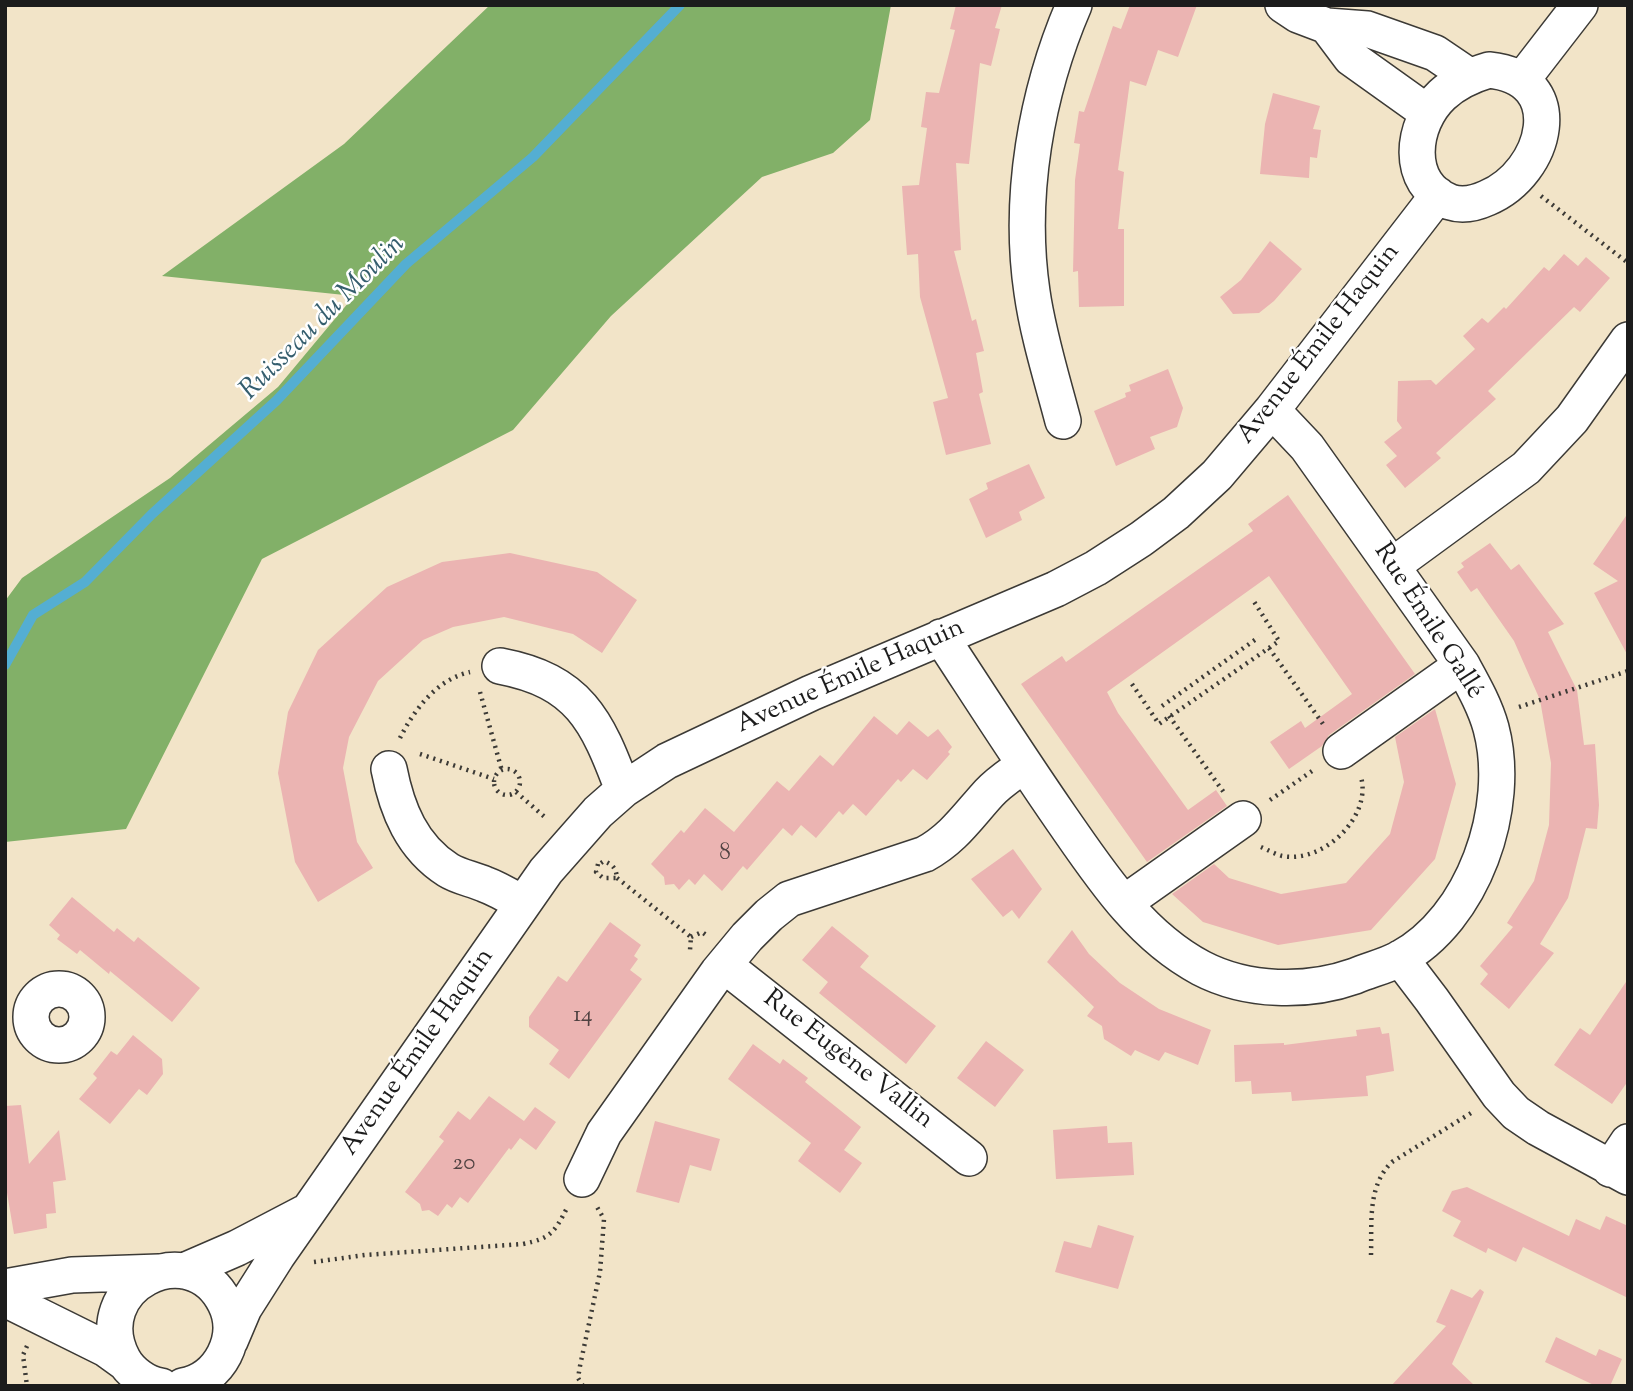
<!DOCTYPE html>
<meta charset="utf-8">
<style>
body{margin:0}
#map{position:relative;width:1633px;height:1391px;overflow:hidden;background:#f2e4c8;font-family:"Sorts Mill Goudy",serif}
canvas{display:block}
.frame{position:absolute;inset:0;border:7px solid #1c1c1c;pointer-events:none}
</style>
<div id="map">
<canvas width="1633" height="1391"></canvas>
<div class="frame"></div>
</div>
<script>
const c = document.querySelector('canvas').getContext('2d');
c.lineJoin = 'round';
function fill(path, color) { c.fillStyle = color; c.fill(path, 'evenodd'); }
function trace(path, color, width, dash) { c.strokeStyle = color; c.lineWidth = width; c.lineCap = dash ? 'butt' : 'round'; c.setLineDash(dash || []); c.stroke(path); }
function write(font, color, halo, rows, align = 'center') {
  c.font = font + ' "Sorts Mill Goudy",serif'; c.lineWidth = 5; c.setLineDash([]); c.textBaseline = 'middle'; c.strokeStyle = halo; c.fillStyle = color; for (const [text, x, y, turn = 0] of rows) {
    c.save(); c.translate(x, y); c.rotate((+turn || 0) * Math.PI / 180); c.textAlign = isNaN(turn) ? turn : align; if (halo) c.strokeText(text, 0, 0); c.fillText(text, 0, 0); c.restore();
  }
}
fill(new Path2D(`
 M490,5H891L870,120L833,153L762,177L611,316L513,430L262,559L126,829L5,842V601L22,578L170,478L278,387L354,296L162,276L344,144Z`), '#82b068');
trace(new Path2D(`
 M5,665L33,615L85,582L152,514L276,401L406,264L533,157L680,5`), '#54aed2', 10);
fill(new Path2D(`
 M956,5H1002L995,28L1000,29L991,66L980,63L969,164L956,163L961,250L954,251L972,321L976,319L984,351L976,353L983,392L979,394L991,444L946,455L933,402L948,398L920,297L918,254L907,255L902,186L919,185L927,128L921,127L926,92L939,93L955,30L950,29Z
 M1130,5H1197L1178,57L1158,50L1146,86L1130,81L1118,170L1124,172L1118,229H1124V306L1079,307L1078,271L1073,272L1075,180L1080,144L1074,143L1079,111L1084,112L1113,26L1121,29Z
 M1273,93L1320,106L1313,129L1321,130L1317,158L1310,157L1309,178L1260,174L1265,124Z
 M1270,241L1302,269L1274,301L1259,313L1233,314L1220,297L1241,280Z
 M1564,254L1578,266L1586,257L1610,278L1580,312L1574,307L1488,391L1496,399L1436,453L1441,458L1405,488L1386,465L1397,456L1384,442L1402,428L1397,421L1398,381L1431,380L1436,385L1475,349L1463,336L1482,318L1488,323L1504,307L1506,309L1544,267L1549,271Z
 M1168,369L1183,408L1177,427L1150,437L1155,449L1116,466L1094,411L1126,397L1125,393L1131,391L1129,385Z
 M1029,464L1045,498L1019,512L1022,520L986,538L969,499L988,489L986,483Z
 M1288,495L1415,674L1329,735L1322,746L1289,769L1270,742L1301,721L1305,728L1352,694L1269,576L1107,692L1118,713L1188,810L1216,790L1227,806L1147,862L1021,684L1062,656L1066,662L1253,531L1248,524Z
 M1628,513V656L1594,593L1618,581L1593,564Z
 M1490,543L1511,570L1519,564L1564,624L1548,632L1577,690L1584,745L1595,744L1599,805L1597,829L1586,828L1568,898L1540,944L1554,953L1509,1009L1480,984L1488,974L1480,966L1513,927L1507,923L1534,881L1549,825L1551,763L1540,700L1514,641L1477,588L1471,592L1457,572L1464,567L1461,563Z
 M510,553L597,572L637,600L602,653L573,634L504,617L453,627L423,640L378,681L349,737L343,768L357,842L373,868L318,902L295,862L278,773L288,712L318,650L387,587L442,562Z
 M1435,709L1456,784L1435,859L1371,930L1278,945L1203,922L1172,894L1214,864L1229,878L1281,894L1346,883L1390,834L1404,782L1395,737Z
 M874,716L897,735L909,721L928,737L938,729L952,747L948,752L950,754L927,780L913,769L901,782L898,779L866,816L853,804L843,815L839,811L816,838L801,825L792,836L783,828L747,870L743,866L722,891L704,874L695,885L689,879L679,890L674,884L665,885L664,877L651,864L681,830L684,833L705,808L734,832L777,781L789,791L820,755L833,766Z
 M1013,849L1042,889L1019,919L1012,910L1003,917L971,879Z
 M72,897L114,932L117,928L134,942L138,937L200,988L172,1022L110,971L109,974L80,950L77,954L57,939L60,935L49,925Z
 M610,922L641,945L634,956L638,959L630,970L642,979L569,1079L549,1064L559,1050L529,1027V1017L558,976L567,982Z
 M832,926L869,956L860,967L936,1026L906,1064L819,993L828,982L802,960Z
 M1072,930L1089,954L1120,983L1159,1009L1211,1030L1198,1065L1165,1052L1159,1061L1135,1050L1131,1056L1104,1039L1102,1026L1087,1016L1094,1007L1047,962Z
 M1628,979V1081L1612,1104L1554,1065L1580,1028L1590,1035Z
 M1380,1027L1382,1034L1389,1033L1394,1071L1366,1076L1368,1096L1292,1101L1291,1092L1252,1094L1251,1081L1235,1082L1234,1045L1284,1043V1045L1316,1041L1357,1036L1356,1030Z
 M133,1035L162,1059L163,1074L147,1095L139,1089L110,1124L79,1099L97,1078L93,1074L111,1051L117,1055Z
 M986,1041L1024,1070L995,1107L957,1078Z
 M753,1044L780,1064L783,1059L808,1078L805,1082L861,1127L844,1150L862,1163L840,1193L798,1161L811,1143L728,1079Z
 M489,1096L524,1121L535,1107L556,1122L536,1150L520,1138L511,1150L509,1148L468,1203L460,1197L452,1208L447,1204L438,1216L429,1210L422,1211L420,1204L405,1192L444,1141L439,1137L458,1111L470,1120Z
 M21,1105L29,1164L59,1130L66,1180L53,1182L56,1213L46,1214L47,1228L14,1234L5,1181V1106Z
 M655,1121L720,1139L711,1171L690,1165L679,1203L636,1192Z
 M1107,1126L1108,1143L1132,1142L1134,1175L1056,1179L1053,1130Z
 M1467,1187L1569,1236L1576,1219L1600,1230L1606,1216L1628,1226V1298L1523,1247L1516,1262L1488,1248L1486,1253L1453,1236L1461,1221L1442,1211L1452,1191Z
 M1098,1225L1134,1236L1118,1289L1055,1272L1064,1241L1091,1248Z
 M1451,1289L1472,1298L1480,1289L1484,1292L1452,1364L1475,1386H1391L1446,1326L1436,1322Z
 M1556,1337L1596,1356L1599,1349L1622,1359L1610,1386H1596L1545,1362Z`), '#ebb4b2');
const minor = new Path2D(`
 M1283,5L1298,15L1327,26L1367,29L1435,53L1469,76
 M1327,26L1351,58L1428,113
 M1489,70C1571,78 1547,173 1487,198C1476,203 1462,206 1450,202C1404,184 1411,124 1442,95C1456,82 1472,75 1489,70Z
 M1522,80L1580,5
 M1063,421C1052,379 1038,335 1032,292C1018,197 1036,93 1074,5
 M1392,566L1526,468L1572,419L1628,340
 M941,637C981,698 1020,759 1061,818C1100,874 1139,935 1201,968C1247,992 1307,993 1355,976C1369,970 1386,966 1399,959C1474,919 1512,807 1491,728C1485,706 1473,685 1462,665L1307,447L1272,410
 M500,666C579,681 597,720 623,790
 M1341,751L1462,665
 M389,769C397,810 412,847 448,870C459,877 473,879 484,884C498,889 511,897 523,904
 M1124,903L1243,819
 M1400,958L1432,1000L1499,1095L1516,1113L1538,1128L1628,1177
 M724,965L969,1158
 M31 1017a28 28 0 1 1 56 0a28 28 0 1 1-56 0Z
 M1610,1169L1628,1142
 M582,1179L604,1133L718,972L747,937L769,915L789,899L925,854C953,839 968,816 989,793C999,782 1012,774 1024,765
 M184,1271L237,1248L304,1213
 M5,1287L72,1275L159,1272
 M5,1299L106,1349L124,1362
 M230,1341L244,1308L277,1256L546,871L598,812L623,790L667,761L811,693L1056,589L1096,568L1141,539L1176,513L1217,475L1272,410L1438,195
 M161,1386C146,1384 130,1372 123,1359C85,1287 190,1233 225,1303C242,1337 220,1379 183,1386`);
trace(minor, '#3c3a36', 38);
trace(new Path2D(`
 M1541,196L1628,263
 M1269,648L1323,724
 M1132,684L1159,724L1279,641L1253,600
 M480,692L502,771
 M1162,706L1259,637
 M1519,707L1628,671
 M1169,716L1225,794
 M400,738C414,710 437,679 470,672
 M420,754L494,779
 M494 782a13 13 0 1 1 26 0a13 13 0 1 1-26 0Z
 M516,792L547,819
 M1270,800L1315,769
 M1261,847C1268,850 1275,854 1282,856C1323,864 1372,817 1361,777
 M598,864L596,872L603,878H617C616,868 613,865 604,861L601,863
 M617,878L691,937L690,950L692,952
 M691,937L702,932L706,935
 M1371,1255C1372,1223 1367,1186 1392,1162L1471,1113
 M314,1262L365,1255L523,1244C551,1238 554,1233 567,1208
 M27,1346L23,1355L27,1386
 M583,1386L578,1378L580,1366L600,1272L604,1219L597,1207`), '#3c3a36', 4.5, [2, 5]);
trace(minor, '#fff', 35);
write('23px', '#504242', null, [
 ["8",725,855],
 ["14",583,1017],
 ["20",464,1165]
]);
write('26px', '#1c1c1c', '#fff', [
 ["Avenue Émile Haquin",1320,345,-52],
 ["Rue Émile Gallé",1427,622,57],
 ["Avenue Émile Haquin",851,678,-24],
 ["Avenue Émile Haquin",419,1053,-55],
 ["Rue Eugène Vallin",847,1061,38]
]);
write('italic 28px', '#355e6e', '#fff', [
 ["Ruisseau du Moulin",324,319,-45]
]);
</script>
